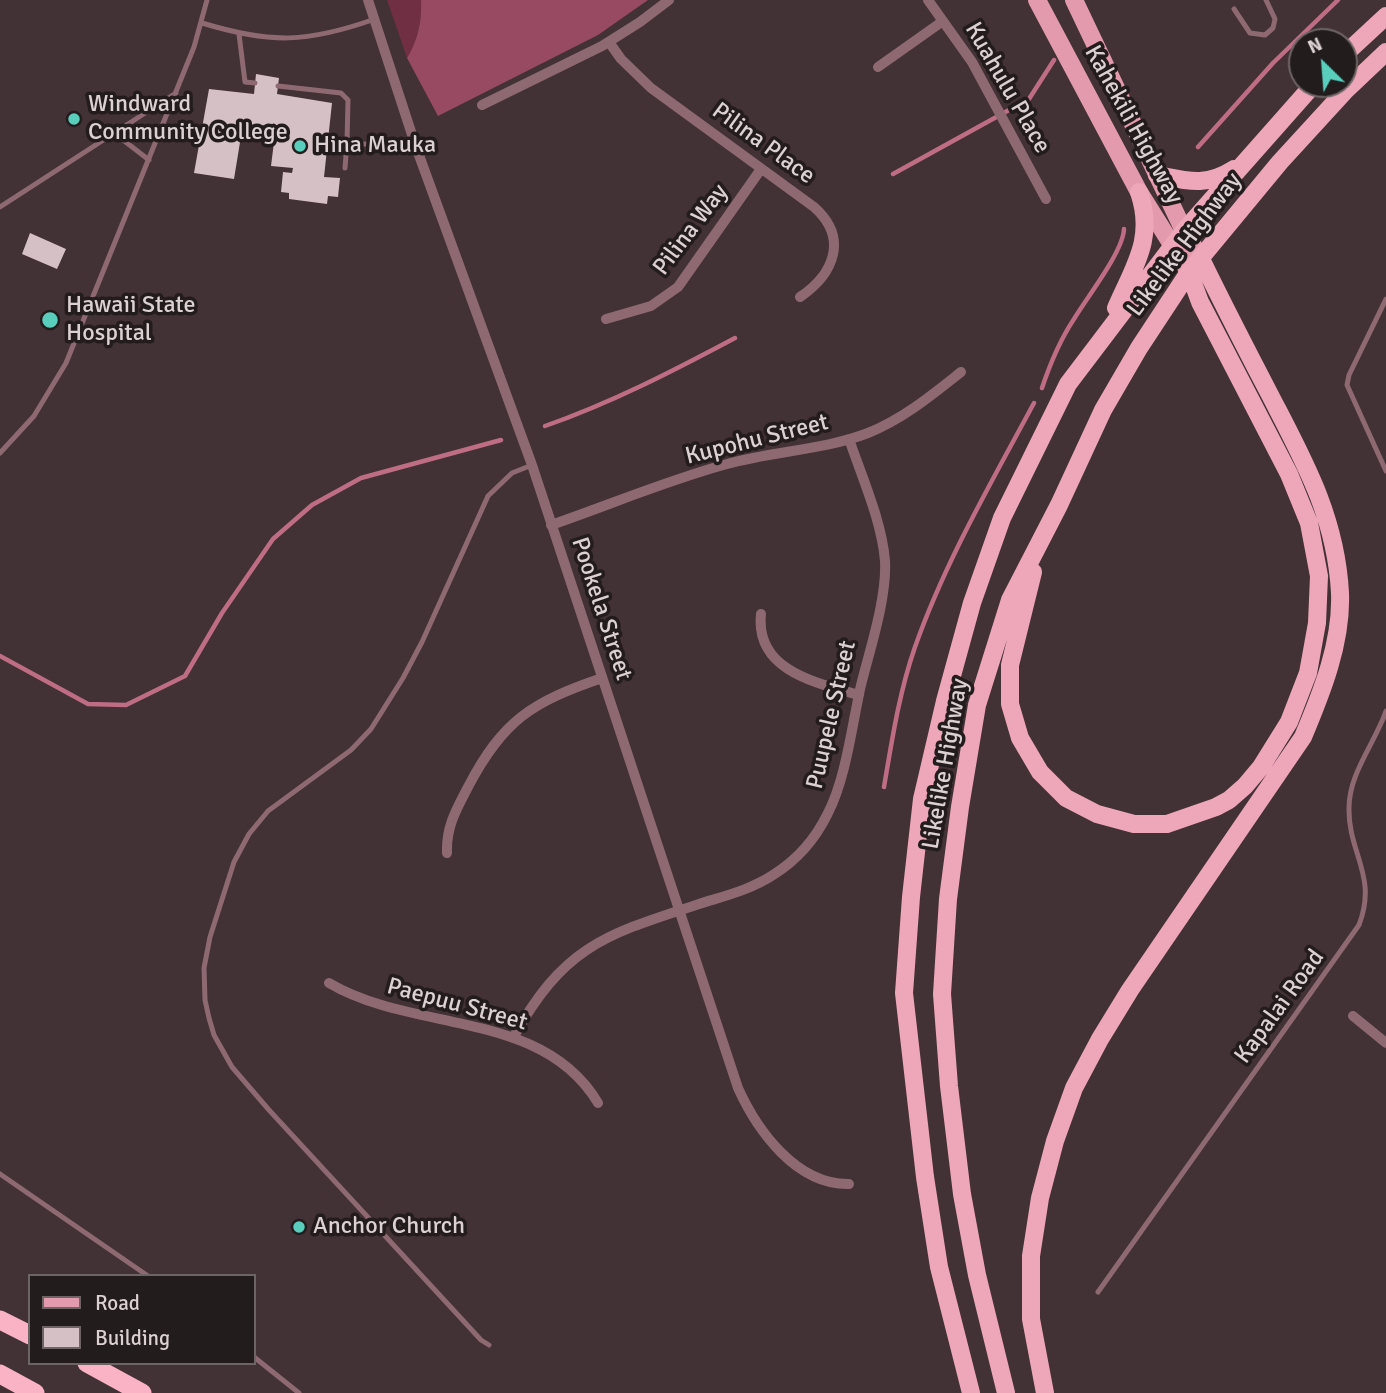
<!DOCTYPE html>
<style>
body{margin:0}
#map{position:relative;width:1386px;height:1393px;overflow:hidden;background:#423135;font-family:Signika,sans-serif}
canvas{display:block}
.legend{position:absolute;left:28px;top:1274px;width:228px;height:91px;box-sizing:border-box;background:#231c1d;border:2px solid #6d6465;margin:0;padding:9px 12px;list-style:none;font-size:21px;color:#dbd0d2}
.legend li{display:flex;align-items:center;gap:14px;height:35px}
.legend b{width:35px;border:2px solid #6d6465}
.north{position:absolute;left:1288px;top:28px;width:70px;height:70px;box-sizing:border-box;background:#231c1d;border:2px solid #6d6465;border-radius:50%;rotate:335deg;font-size:19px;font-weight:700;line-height:28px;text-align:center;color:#dbd0d2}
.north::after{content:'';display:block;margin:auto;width:24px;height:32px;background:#5acebd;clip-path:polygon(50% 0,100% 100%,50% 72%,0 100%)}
</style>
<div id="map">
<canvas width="1386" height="1393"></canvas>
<ul class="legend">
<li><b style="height:9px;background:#e39aad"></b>Road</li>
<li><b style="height:19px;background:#d5c0c5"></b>Building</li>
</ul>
<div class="north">N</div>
</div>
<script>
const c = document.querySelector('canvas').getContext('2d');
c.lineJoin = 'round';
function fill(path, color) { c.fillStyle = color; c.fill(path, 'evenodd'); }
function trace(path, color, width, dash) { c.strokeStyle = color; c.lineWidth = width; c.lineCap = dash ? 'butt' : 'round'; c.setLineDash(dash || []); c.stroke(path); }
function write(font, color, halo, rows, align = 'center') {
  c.font = font + ' Signika,sans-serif'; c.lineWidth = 7; c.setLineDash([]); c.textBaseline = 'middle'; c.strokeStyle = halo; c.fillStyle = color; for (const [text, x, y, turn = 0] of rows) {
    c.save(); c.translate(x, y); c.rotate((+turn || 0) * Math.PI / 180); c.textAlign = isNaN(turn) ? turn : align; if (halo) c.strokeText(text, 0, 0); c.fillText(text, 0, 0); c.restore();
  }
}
fill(new Path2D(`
 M387,0H421C422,21 418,40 407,58Z`), '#702f43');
fill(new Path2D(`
 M421,0H648L598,35L438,116L407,58C418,40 422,21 421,0Z`), '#974a61');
trace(new Path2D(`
 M1198,147L1273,63L1338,0
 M893,174L1029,99L1054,60
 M1042,388C1050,364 1060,340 1074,319C1087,297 1123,252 1124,229
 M545,426C611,403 673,371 735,338
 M0,656L88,704L126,705L185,676L222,613L273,539L312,505L361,478L501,440
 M884,787C892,740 899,693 915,647C945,562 991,483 1034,403`), '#bf6d84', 4.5);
fill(new Path2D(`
 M256,74L279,78L277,94L332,103L324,177L340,178L338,197L328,196L327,204L289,199V193L281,192L283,172L292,173L293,168L271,166L276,126L243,124L234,179L194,173L209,89L254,94Z
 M30,233L66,249L57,269L22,254Z`), '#d5c0c5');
trace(new Path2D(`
 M1234,9L1250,33L1265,35L1273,28L1275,19L1266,0
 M202,23C271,44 307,43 375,19
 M239,34L245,82L255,83
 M278,86L341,93L348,100L347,143L416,147
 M114,133L149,160
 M345,168L347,143
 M0,207L176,93
 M1386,299L1349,375L1347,385L1386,471
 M0,453L34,416L66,363L194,47L207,0
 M0,1174L148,1276
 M1098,1292L1359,925C1378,876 1348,853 1349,808C1349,773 1375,743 1386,711
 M489,1345L481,1340L269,1110L232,1067L214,1035L209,1018L205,1000L204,968L210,937L234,862L249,834L268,811L351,750L371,729L403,678L422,642L488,496L512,473L532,465
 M254,1357L299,1393`), '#8e6972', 5);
trace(new Path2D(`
 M368,0L416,147L532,465L738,1088C757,1130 796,1185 849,1184
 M928,0L972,62L1046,199
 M609,42L621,59L651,88L814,207C849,238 834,274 800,297
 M878,67L943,21
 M482,105L602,46L640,22L669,0
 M606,319L651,306L678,287L761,169
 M551,525C609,505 668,480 727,464C773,451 824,450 868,433C903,419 932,395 961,372
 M761,614C755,671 817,683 859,695
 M447,853C446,827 456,810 468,787C503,720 532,702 602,678
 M329,983C413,1033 542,1009 598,1103
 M1353,1016L1386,1043
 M513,1038C564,946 604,935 699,904C724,896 750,890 773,875C797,860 816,838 828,813C846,778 852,725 861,685C870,649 887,598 885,561C882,522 862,477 849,439`), '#8e6972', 10);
trace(new Path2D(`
 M1037,0L1139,192L1189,272
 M1074,0L1184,231L1201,259`), '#e39aad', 18);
trace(new Path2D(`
 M1344,55L1386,16
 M1157,175C1188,181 1206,187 1234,169
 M1116,308C1134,266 1155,239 1139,192
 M1033,572L1010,665V704L1020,738L1040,772L1066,798L1097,814L1134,824H1167L1216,807L1229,800L1245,786L1261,767L1289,722L1308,673L1317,623L1319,576L1309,523L1289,474L1200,302L1189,272
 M971,1393L939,1267L925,1177L904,993L911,897L922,799L945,701L972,603L1002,518L1068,384L1184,231L1314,84
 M1006,1393L977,1275L962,1194L949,1086L942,994L948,899L960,807L977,705L1010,600L1059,505L1103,410L1139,348L1189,272L1280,162L1346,90L1386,52
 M1045,1393L1031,1319V1256L1040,1198L1055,1141L1074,1088L1100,1039L1130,990L1303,737C1322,692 1342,642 1340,593C1336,516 1303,459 1269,393C1246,349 1223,304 1201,259`), '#eea6b9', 18);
trace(new Path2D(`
 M0,1320L30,1335
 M87,1363L142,1393
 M0,1374L35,1393`), '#fab3c5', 19);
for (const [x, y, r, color] of [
 [74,119,7,"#5acebd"],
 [300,146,7,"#5acebd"],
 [50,320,9,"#5acebd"],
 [299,1227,7,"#5acebd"]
]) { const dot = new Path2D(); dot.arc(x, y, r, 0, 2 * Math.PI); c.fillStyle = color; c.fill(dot); trace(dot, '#231c1d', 2.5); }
write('24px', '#dbd0d2', '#231c1d', [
 ["Kuahulu Place",1007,88,60],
 ["Kahekili Highway",1133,125,61],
 ["Pilina Place",763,144,36],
 ["Pilina Way",691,230,-53],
 ["Likelike Highway",1185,245,-53],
 ["Kupohu Street",757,440,-14],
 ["Pookela Street",601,609,72],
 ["Puupele Street",832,715,-77],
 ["Likelike Highway",946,764,-80],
 ["Paepuu Street",457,1005,15],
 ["Kapalai Road",1280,1007,-54]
]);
write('24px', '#dbd0d2', '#231c1d', [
 ["Windward",88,105],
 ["Community College",88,133],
 ["Hina Mauka",314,146],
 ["Hawaii State",66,306],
 ["Hospital",66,334],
 ["Anchor Church",313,1227]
], 'left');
</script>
